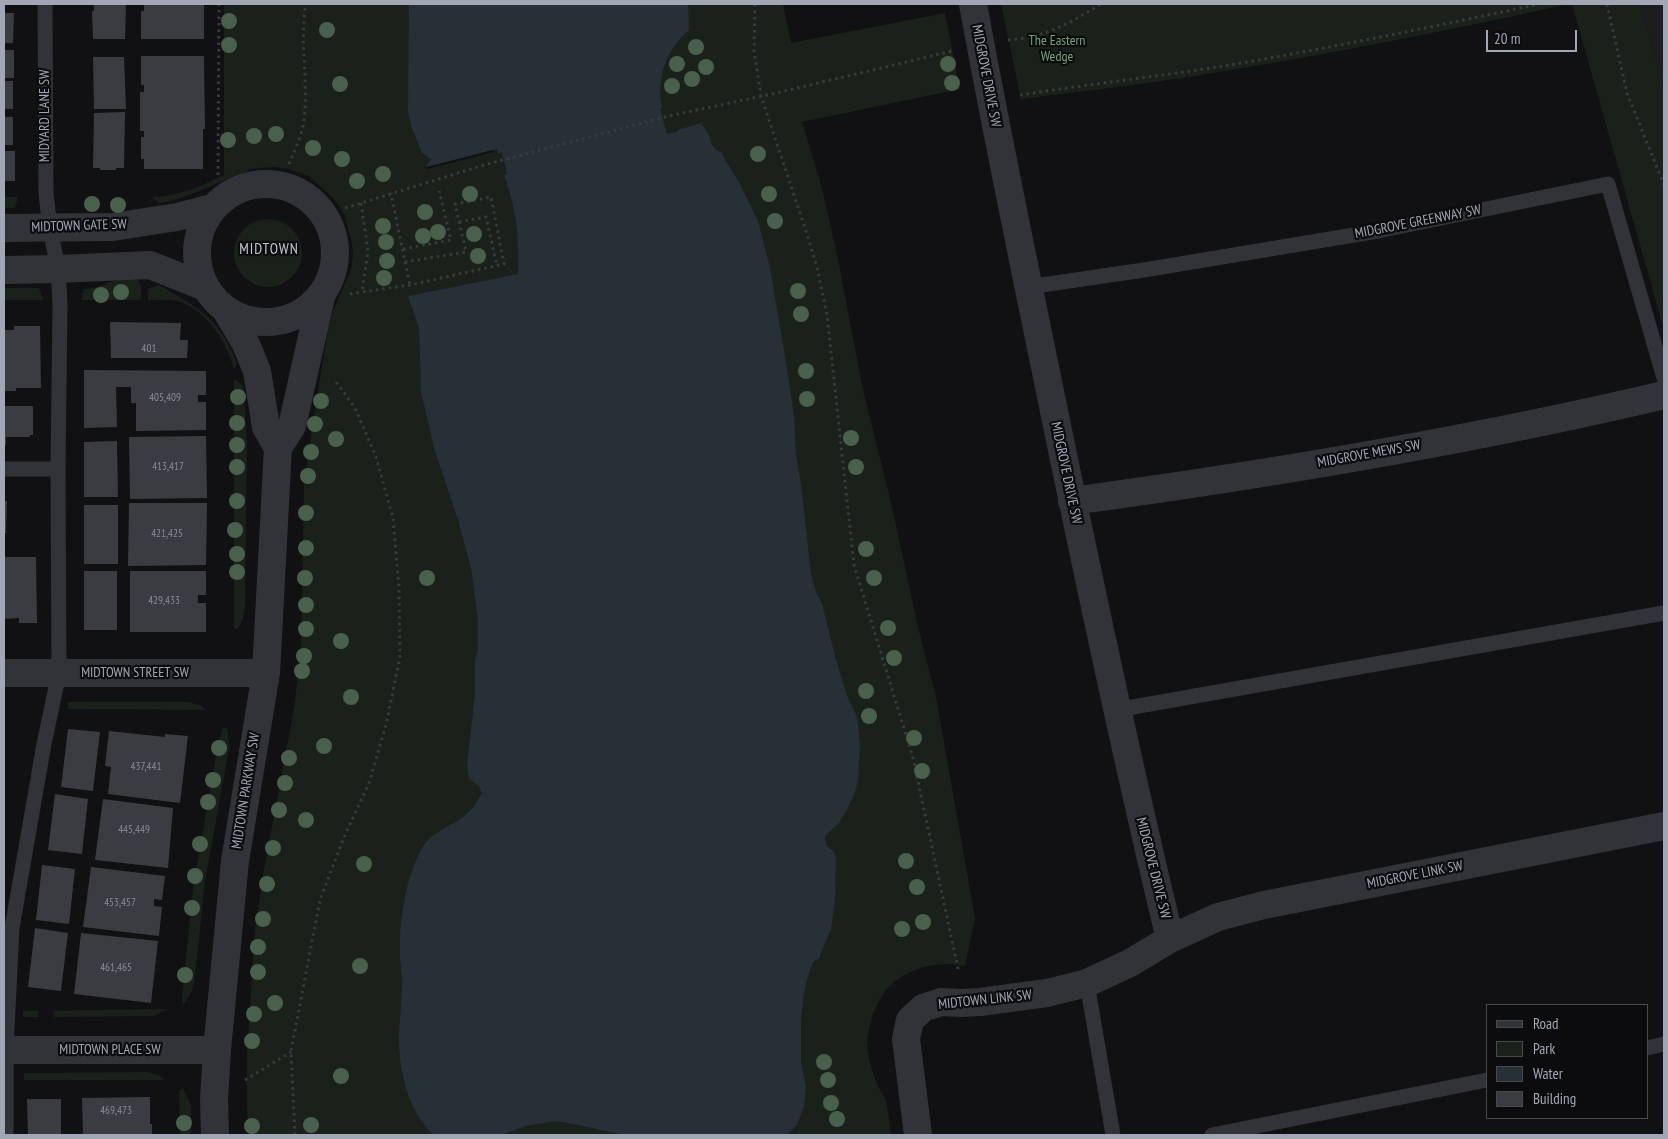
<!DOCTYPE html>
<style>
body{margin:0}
#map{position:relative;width:1668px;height:1139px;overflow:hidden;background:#111113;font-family:"PT Sans Narrow",sans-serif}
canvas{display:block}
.frame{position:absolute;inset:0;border:5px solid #a2a7b5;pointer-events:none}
.legend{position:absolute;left:1486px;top:1004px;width:162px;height:115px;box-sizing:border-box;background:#0c0c0e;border:1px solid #484a51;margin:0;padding:6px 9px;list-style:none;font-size:15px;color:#a2a7b5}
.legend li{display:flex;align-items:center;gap:10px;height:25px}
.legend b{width:25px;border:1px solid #484a51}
.scale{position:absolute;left:1486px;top:30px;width:91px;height:22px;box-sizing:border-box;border:2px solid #a2a7b5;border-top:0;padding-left:6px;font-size:15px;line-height:18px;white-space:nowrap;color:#a2a7b5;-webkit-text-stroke:4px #0c0c0e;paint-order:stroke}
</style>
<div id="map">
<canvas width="1668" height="1139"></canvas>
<div class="frame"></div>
<ul class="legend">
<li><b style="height:6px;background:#323338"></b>Road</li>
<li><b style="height:14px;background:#19211a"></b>Park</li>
<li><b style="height:14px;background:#273037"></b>Water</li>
<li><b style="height:14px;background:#3b3c41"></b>Building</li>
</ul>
<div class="scale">20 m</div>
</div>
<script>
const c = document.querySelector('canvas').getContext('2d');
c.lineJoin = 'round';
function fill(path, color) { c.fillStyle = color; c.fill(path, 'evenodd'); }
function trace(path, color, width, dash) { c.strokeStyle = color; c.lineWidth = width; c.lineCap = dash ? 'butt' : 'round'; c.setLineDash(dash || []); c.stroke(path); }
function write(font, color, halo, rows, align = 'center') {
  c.font = font + ' "PT Sans Narrow",sans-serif'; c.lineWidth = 4.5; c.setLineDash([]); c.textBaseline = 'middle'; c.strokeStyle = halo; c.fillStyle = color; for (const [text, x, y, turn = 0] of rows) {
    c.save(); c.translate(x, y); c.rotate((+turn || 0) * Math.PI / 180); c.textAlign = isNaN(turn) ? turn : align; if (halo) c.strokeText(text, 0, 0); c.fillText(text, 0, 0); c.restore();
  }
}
fill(new Path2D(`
 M1640,4H1664V89Z`), '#1d1d20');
fill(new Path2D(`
 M224,4H783L791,43L945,13L960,89L802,122L821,185L836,249L862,385L891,503L919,631L936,697L975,918L965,966C923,958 882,977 871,1021C868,1031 866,1041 868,1051C869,1064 874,1076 879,1088C881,1092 885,1097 886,1101C889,1112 889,1124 891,1135H248L247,1106V1052L255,930L263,875L294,708L301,651L304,484L314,415L328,331L333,311L351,270L353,256L352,243L344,214L335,200L309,176L288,169L274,167L250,169L247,170L250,171C219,180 192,198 159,203L151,197C179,197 200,186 225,175H224Z
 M1001,4H1568C1441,33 1312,57 1182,78C1129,86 1075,92 1021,99Z
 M1572,4H1640L1664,89V330Z
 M4,197H18L15,208H4Z
 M234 253a34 34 0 1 1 68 0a34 34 0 1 1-68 0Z
 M116,280H138L141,287V300H81L84,289L94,288Z
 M159,285C183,299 207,310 223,335C229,343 232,353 237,363L234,370C228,343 205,307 176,301C167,299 157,300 148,300V289Z
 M4,288H39L43,300H4Z
 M234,379L242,384L244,391L247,444L245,607L243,619L238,629L234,628Z
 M68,702H189L201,706L206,710L68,709Z
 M226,727L229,737V749L205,881L194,984L192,991L184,1004L182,1002L183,988L193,888L217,750L222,729Z
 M168,1009L154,1016L54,1017L53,1011H38V1017H23V1011Z
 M147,1072L160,1076L164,1080H24V1073Z
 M183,1088L191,1106V1135H180L179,1091Z`), '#19211a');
fill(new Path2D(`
 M409,4H688L689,30C666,50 656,78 662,108L660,109L667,134L679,131L678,130L701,123L709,135L711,143L715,149L722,153L725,160L739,182L758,221L770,268L786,362L794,417L796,455L801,484L811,574L816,592L822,604L835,656L847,696L857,717L860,744L858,781L853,797L846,811L839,823L825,836L826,845L834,852L836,859L835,900L831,929L819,958L813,962L807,979L803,999L801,1021V1063L806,1086L804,1107L797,1125L786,1135H625L568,1123L555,1121L526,1126L501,1135H434C409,1113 400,1075 399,1042C399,1022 402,1002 402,982C402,973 400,964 400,955C399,923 405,881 420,852C431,829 453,828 469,812C474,807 478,800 482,793L479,786L474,783L469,778L467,765L475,694V660L478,650V619L471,568L458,520L435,451L421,392L419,328L408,296L518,274C520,240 516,207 504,175L507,174L502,152L498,153L497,149L426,167L431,159L422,153L412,128L408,113Z`), '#273037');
fill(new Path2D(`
 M493,150L494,152L427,169L424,168Z`), '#111113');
fill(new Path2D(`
 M94,4H126L125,39H93L92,11H94Z
 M144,4H204V39H141V11H144Z
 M4,13H14L13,43H4Z
 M4,50H14V78H4Z
 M141,56H204L205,129H203V169H144V159H141V137H144V131H140V92H144V85H141Z
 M93,57H124L126,109H94Z
 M4,81H13V109H4Z
 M125,112L124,168H116V170H100V168H93L94,113Z
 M4,117H13V145H4Z
 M4,151H15V181H4Z
 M110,322L181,323L180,340H188L187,358H111Z
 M14,326H40L41,388H16V391H4V330H14Z
 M84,370L206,371V395H198V402H206V430L136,431V403H131V387H116L117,427L84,428Z
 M4,406H33V435H30V437H6V445H4Z
 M206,436L207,498L130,499L129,437Z
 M117,441L118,497H84V442Z
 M4,501H7L6,533H4Z
 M129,503H207L206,565L128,566Z
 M84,505H118V564H84Z
 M4,557H36L37,623H19V618L4,619Z
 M84,571H117V630H84Z
 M130,571H206V595H198V603H206V632H130Z
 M68,729L100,732L93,791L61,787Z
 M109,731L165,737V734L188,736L180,803L108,794L111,767L105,766Z
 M55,794L88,799L82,854L48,850Z
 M103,799L173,808L168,868L95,860Z
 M42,865L75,869L69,924L36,920Z
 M91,867L165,876L162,900L154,899V906L162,907L159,936L83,927Z
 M35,928L68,933L61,991L28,987Z
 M81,933L158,941L151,1003L74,994Z
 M150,1097V1124H152V1135H83L82,1098Z
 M27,1099H61V1135H28Z`), '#3b3c41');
trace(new Path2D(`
 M755,4L754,51L761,96L806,231L817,267L827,315L854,565L913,758L959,973
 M1607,4L1627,93L1664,185
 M1008,40C1047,37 1068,24 1101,4
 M1020,95C1090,84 1161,76 1230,65C1334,47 1437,26 1539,4
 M289,164C295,150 302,135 304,120C309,81 299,42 306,4
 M218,175L219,4
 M361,203L368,251L362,292L410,285L504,264L491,197L455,204L466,252L405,262L391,193
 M345,208L484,165L669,116L781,92L952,51
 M459,222L486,217L497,266
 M403,249L451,240L439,191
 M405,262L410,285
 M350,294L362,292
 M245,1080L291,1052
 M295,1135L291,1051L320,900L344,837L369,783L386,725L400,657L399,588L393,518L376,457L355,408L334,379`), '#383a3f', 3, [2.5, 4]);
trace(new Path2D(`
 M1028,287L1144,270L1378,231L1608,184L1664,378
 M4,469H58L60,304L58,269L50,228L46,194L45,4
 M1116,710L1664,613
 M1087,983L1113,1135
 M1647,1048L1664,1044
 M6,1135V1050L12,928L44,744L59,673L58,469
 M1212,1135L1487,1080`), '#323338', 15);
trace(new Path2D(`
 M973,4C995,125 1020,246 1045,367C1084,558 1124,749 1170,939
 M197 253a69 69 0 1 1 138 0a69 69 0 1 1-138 0Z
 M4,228L113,227L177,217L212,208
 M4,270L58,269L150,265L205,287
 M226,310L246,344L257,371L266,427L278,448
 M1072,501C1271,474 1469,441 1664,395
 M4,673H266
 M4,1050H217
 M215,1135L214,1099L217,1050L235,861L266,673L278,448L292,426L321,297
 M918,1135L906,1039L910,1020L923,1008L941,1002L961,1003L980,1002L1047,993L1087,983L1130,963L1170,939L1218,917L1264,905L1664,826`), '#323338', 28);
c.fillStyle = '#49604c';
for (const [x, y] of [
 [229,21],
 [327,30],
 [229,45],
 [696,47],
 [677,64],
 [948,64],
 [706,67],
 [692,79],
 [952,83],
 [340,84],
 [672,86],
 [276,134],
 [254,136],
 [228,140],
 [313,148],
 [758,154],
 [342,159],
 [383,174],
 [357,181],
 [470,194],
 [769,194],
 [92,204],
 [118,205],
 [425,212],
 [775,221],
 [383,226],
 [438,232],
 [474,234],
 [423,236],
 [386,242],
 [478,256],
 [387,261],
 [384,278],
 [798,291],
 [121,292],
 [101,295],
 [801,314],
 [806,371],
 [238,397],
 [807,399],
 [321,401],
 [237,423],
 [315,424],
 [851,438],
 [336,439],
 [237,445],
 [311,452],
 [237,467],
 [856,467],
 [308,476],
 [237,501],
 [306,513],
 [235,530],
 [306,548],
 [866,549],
 [237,554],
 [237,572],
 [305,578],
 [427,578],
 [874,578],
 [306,605],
 [888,628],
 [306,629],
 [341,641],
 [304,656],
 [894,658],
 [302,671],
 [866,691],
 [351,697],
 [869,716],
 [914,738],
 [324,746],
 [219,748],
 [289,758],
 [922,771],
 [213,780],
 [285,783],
 [208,802],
 [279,810],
 [306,820],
 [200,844],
 [273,848],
 [906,861],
 [364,864],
 [195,876],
 [267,884],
 [917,887],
 [192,908],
 [263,919],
 [923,922],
 [902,929],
 [258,947],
 [360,966],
 [258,972],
 [185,975],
 [275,1003],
 [254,1014],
 [252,1041],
 [824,1062],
 [341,1076],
 [828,1080],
 [831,1103],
 [837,1119],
 [184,1123],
 [311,1125],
 [252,1126]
]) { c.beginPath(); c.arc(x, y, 8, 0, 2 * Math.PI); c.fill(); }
write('11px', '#888c98', null, [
 ["401",149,349],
 ["405,409",165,398],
 ["413,417",168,467],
 ["421,425",167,534],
 ["429,433",164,601],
 ["437,441",146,767],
 ["445,449",134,830],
 ["453,457",120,903],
 ["461,465",116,968],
 ["469,473",116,1111]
]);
write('14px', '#77a17a', '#0c0c0e', [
 ["The Eastern",1057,41],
 ["Wedge",1057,57]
]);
write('14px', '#a2a7b5', '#0c0c0e', [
 ["MIDGROVE DRIVE SW",986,76,79],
 ["MIDYARD LANE SW",45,116,-90],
 ["MIDGROVE GREENWAY SW",1418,222,-11],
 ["MIDTOWN GATE SW",79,226,-2],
 ["MIDGROVE MEWS SW",1369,454,-10],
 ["MIDGROVE DRIVE SW",1066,473,78],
 ["MIDTOWN STREET SW",135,673],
 ["MIDTOWN PARKWAY SW",246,791,-81],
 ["MIDGROVE DRIVE SW",1153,868,76],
 ["MIDGROVE LINK SW",1415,875,-11],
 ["MIDTOWN LINK SW",985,1000,-6],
 ["MIDTOWN PLACE SW",110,1050]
]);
c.letterSpacing = '1px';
write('15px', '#c3c6d1', '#0c0c0e', [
 ["MIDTOWN",269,250]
]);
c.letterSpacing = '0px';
</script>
